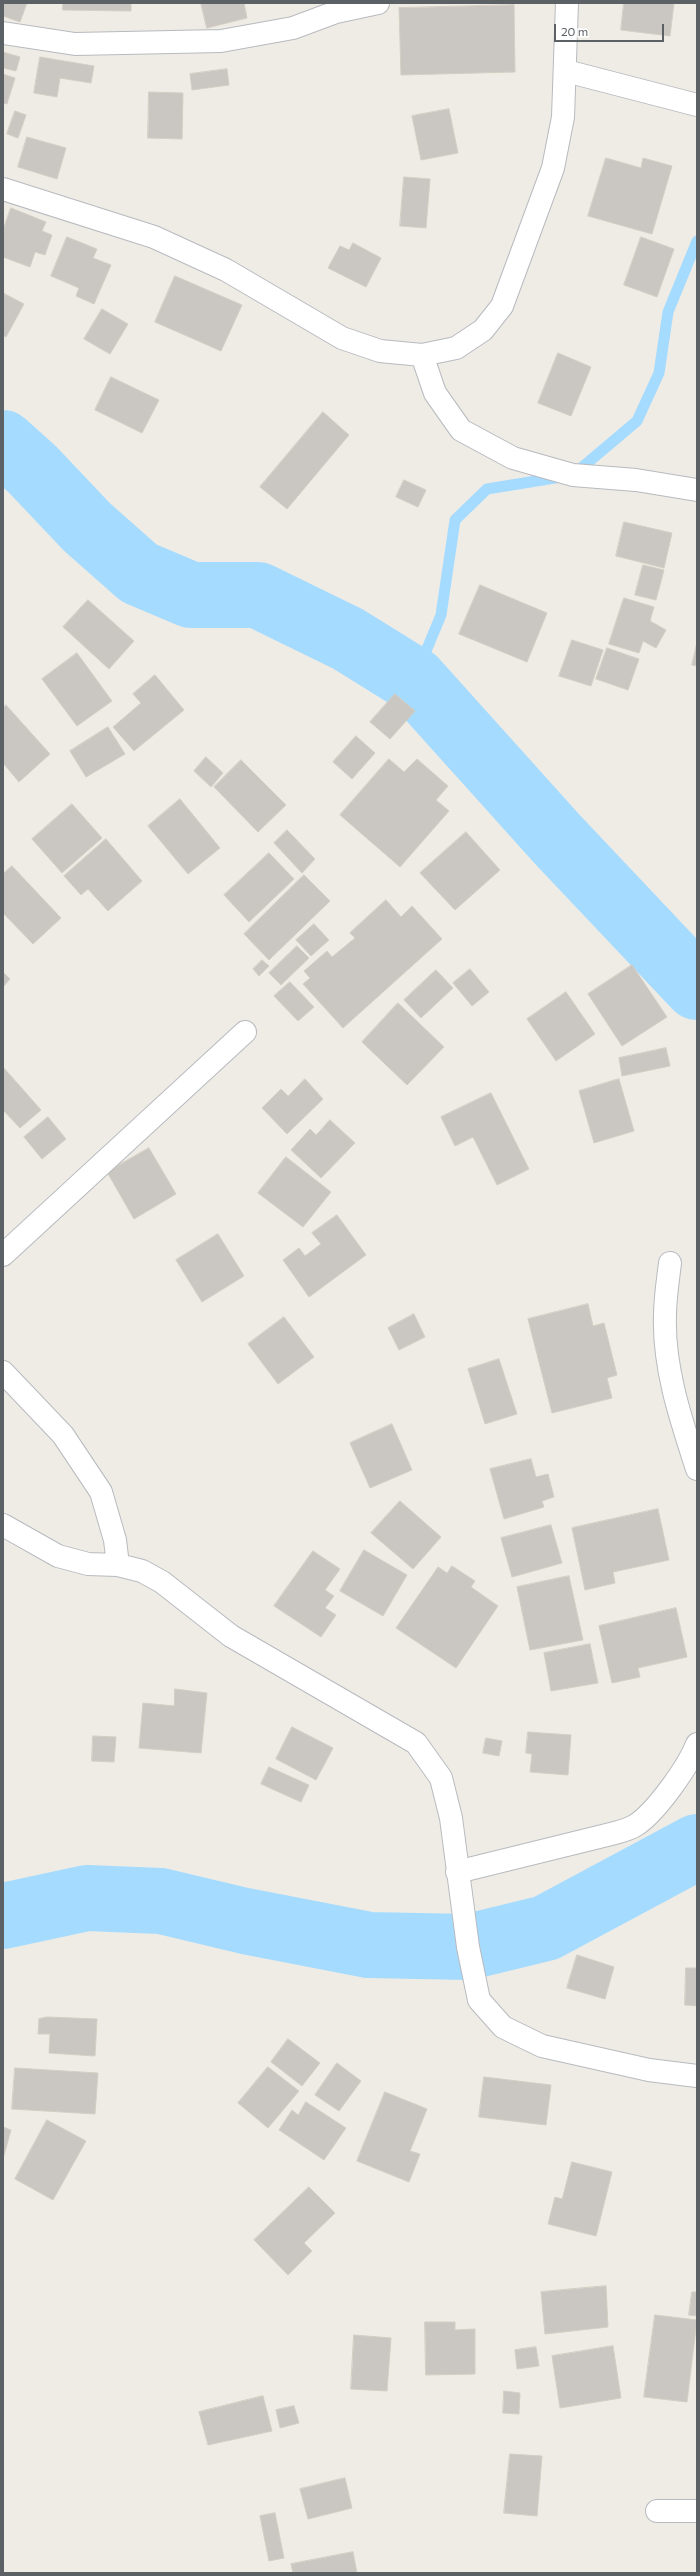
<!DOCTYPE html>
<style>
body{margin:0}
#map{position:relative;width:700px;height:2576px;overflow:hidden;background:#efece5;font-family:Commissioner,sans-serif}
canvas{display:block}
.frame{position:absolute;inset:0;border:4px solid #5c6165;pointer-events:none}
.scale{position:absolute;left:554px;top:24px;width:110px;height:18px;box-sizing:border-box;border:2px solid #5c6165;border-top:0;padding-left:5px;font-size:12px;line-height:14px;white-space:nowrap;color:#5c6165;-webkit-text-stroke:3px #fff;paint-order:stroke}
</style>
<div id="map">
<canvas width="700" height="2576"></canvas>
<div class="frame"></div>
<div class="scale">20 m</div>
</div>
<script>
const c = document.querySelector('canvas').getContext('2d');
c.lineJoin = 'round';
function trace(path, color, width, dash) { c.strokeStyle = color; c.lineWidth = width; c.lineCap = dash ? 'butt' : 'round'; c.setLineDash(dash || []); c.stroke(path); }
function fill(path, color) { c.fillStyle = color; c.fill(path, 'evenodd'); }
trace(new Path2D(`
 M414,680L441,615L455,520L487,489L573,475L637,421L659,373L668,312L697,241`), '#a5dbff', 11);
trace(new Path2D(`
 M3,443L32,469L87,527L139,573L191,595H258L348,639L414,680L557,839L697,987
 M3,1916L87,1898L161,1901L245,1921L369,1945L468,1947L546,1928L697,1847`), '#a5dbff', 66);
const building = new Path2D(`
 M3,3H27L20,22L3,16Z
 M63,3H131V11L63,10Z
 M201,3H244L247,18L207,28Z
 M624,3H674L670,36L621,30Z
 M514,5L515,72L401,75L399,8Z
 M3,52L20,57L16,71L3,68Z
 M40,57L94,66L91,83L60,78L57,97L34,93Z
 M227,69L229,85L192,90L190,74Z
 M3,74L15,78L7,104L3,103Z
 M149,92L183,93L182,139L148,138Z
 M449,109L458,153L421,160L412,116Z
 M15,111L26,115L18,138L7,134Z
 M27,137L66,148L57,179L18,167Z
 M606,158L641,168L643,158L672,166L652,234L588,216Z
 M404,177L430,179L426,228L400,226Z
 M11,208L46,222L42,231L52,235L45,255L35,252L30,267L3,257V230Z
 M67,237L97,249L93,258L111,265L94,304L76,296L79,288L51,276Z
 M641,237L674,249L657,297L624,285Z
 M353,243L381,258L366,287L328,268L340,246L349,250Z
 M175,276L242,305L221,351L155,322Z
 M3,293L24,304L6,337L3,335Z
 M102,309L128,324L110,354L84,339Z
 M558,353L591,367L571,416L538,403Z
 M111,377L159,400L142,433L95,410Z
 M323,412L349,435L287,509L260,487Z
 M404,480L426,490L418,507L396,497Z
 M624,522L672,533L664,568L616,556Z
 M643,565L664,570L656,600L635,595Z
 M480,585L547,613L527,662L459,634Z
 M624,598L654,607L650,621L666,630L656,648L643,641L639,653L609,644Z
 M88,600L134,641L109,669L63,627Z
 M572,640L603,650L591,686L559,676Z
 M697,643V666L692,665Z
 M607,648L639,659L628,690L596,679Z
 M77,653L112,701L77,726L42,679Z
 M155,675L184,710L134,751L113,727L141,703L133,694Z
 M395,694L415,711L390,739L370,722Z
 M6,705L50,754L19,782L3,763V708Z
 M108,727L125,754L86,777L70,751Z
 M356,736L375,753L352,779L333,762Z
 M206,757L223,773L211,787L194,771Z
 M389,759L404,772L417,759L448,786L436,800L449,811L400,867L340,815Z
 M241,760L286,805L258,832L214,787Z
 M180,799L220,848L188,874L148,826Z
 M72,804L102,838L62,873L32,839Z
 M287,830L315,859L302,873L274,843Z
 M466,832L500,870L455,910L420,873Z
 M106,839L142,881L108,911L88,889L81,895L64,876Z
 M269,853L294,879L249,922L224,895Z
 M12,866L61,918L33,944L3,913V874Z
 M304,875L330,901L269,960L244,934Z
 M386,900L401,917L412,906L442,939L343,1028L303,984L310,978L304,971L327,951L332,957L355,938L350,933Z
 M314,924L329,940L311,956L296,940Z
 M297,946L309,958L281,985L269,973Z
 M262,960L269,966L259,976L253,969Z
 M632,965L667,1017L622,1046L588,994Z
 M470,969L489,992L472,1006L453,983Z
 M436,970L453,988L421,1018L404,1000Z
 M3,972L10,979L3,987Z
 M290,982L314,1007L298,1021L274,996Z
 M566,992L595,1034L556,1061L527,1019Z
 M398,1003L444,1047L407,1085L362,1042Z
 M666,1048L670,1066L622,1076L619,1058Z
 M3,1067L41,1110L20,1128L3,1110Z
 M305,1079L323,1099L287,1134L262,1108L281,1089L288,1096Z
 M619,1079L634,1131L594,1143L579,1091Z
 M491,1093L529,1169L497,1185L473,1137L455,1146L441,1117Z
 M48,1117L66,1139L42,1159L24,1137Z
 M330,1120L355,1143L321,1178L291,1150L310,1129L316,1135Z
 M149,1148L176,1194L134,1219L107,1172Z
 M286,1157L331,1192L303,1227L258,1193Z
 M337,1215L366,1255L309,1297L283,1260L299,1248L305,1256L321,1244L312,1233Z
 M218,1234L244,1276L202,1302L176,1260Z
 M588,1304L593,1326L604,1323L617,1375L607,1378L612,1398L552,1413L528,1319Z
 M414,1314L425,1337L399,1350L388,1328Z
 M284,1317L314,1357L278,1384L248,1344Z
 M499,1359L517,1414L485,1424L468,1369Z
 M392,1424L412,1470L370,1488L350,1443Z
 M531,1459L536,1477L548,1474L554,1497L542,1501L544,1507L504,1519L490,1469Z
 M400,1501L441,1537L413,1569L371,1533Z
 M658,1509L669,1560L613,1572L615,1583L585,1590L572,1528Z
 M551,1525L562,1563L512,1577L501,1538Z
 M364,1550L407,1575L383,1616L340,1591Z
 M313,1551L340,1569L325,1590L334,1596L325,1608L336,1615L321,1637L274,1606Z
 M452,1566L475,1581L471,1587L498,1606L456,1668L396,1628L438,1567L447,1573Z
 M569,1576L583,1640L530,1650L517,1587Z
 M676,1608L687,1657L638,1668L640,1677L612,1683L599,1626Z
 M590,1644L598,1683L551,1691L544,1653Z
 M175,1689L207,1693L201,1753L139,1748L143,1703L174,1706Z
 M292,1727L333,1748L316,1780L276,1759Z
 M528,1732L571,1735L568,1775L530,1772L532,1754L526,1753Z
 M93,1736L116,1737L114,1762L92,1761Z
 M486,1738L502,1741L499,1756L483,1753Z
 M269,1767L309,1785L301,1802L261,1784Z
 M577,1955L614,1967L605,1999L567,1988Z
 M686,1968H697V2006L685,2005Z
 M47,2017L97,2019L95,2056L49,2053L50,2034H38L39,2019Z
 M288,2039L320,2063L302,2086L271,2062Z
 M337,2063L361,2081L339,2111L315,2095Z
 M268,2067L299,2091L268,2128L238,2103Z
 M15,2068L98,2073L95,2114L12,2109Z
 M484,2077L551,2085L546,2125L479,2117Z
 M385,2092L427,2109L410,2151L420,2154L409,2182L357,2161Z
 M306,2102L346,2128L324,2160L279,2130L292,2110L298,2115Z
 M47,2120L86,2141L53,2200L15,2179Z
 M3,2127L11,2130L3,2159Z
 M572,2162L612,2172L596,2236L548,2224L555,2197L562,2199Z
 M309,2187L335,2213L304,2243L312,2251L288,2275L254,2240Z
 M606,2286L608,2327L545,2334L541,2292Z
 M692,2292H697V2316L689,2315Z
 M655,2315L697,2320L687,2402L644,2397Z
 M425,2322H455V2330L475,2329V2374L426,2375Z
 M354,2335L391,2338L387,2391L351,2389Z
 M613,2346L621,2398L560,2408L552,2356Z
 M536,2347L539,2366L517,2369L515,2350Z
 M504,2391L520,2393L519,2414L503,2413Z
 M263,2396L272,2431L208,2445L199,2412Z
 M294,2406L299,2423L280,2428L276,2410Z
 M510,2454L542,2456L537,2516L504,2513Z
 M345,2478L352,2508L308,2519L300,2489Z
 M275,2513L284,2558L269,2561L260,2516Z
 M353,2552L357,2573H293L291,2564Z`);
fill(building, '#cac7c2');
trace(building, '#d4cec3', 1);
const minor = new Path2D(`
 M3,33L75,44L221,41L293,28L336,12L378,3
 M566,71L697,105
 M3,189L154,237L226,270L342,338L380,351L422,355L456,348L483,330L502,306L553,168L563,117L567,3
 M422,355L435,393L461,430L513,458L573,475L636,480L697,490
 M3,1255L245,1032
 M670,1263C668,1280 665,1298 665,1315C663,1367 681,1420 697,1469
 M3,1372L63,1435L101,1492L115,1540L118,1565
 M3,1525L58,1556L88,1564L118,1565L142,1571L162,1582L231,1636L416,1743L441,1778L451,1818L468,1947L479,2000L503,2027L542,2046L649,2070L697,2076
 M457,1872L615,1833C622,1831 630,1829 636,1825C656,1812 688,1767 697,1744
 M657,2511H697`);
trace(minor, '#b7babf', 24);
trace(minor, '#fff', 22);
</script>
